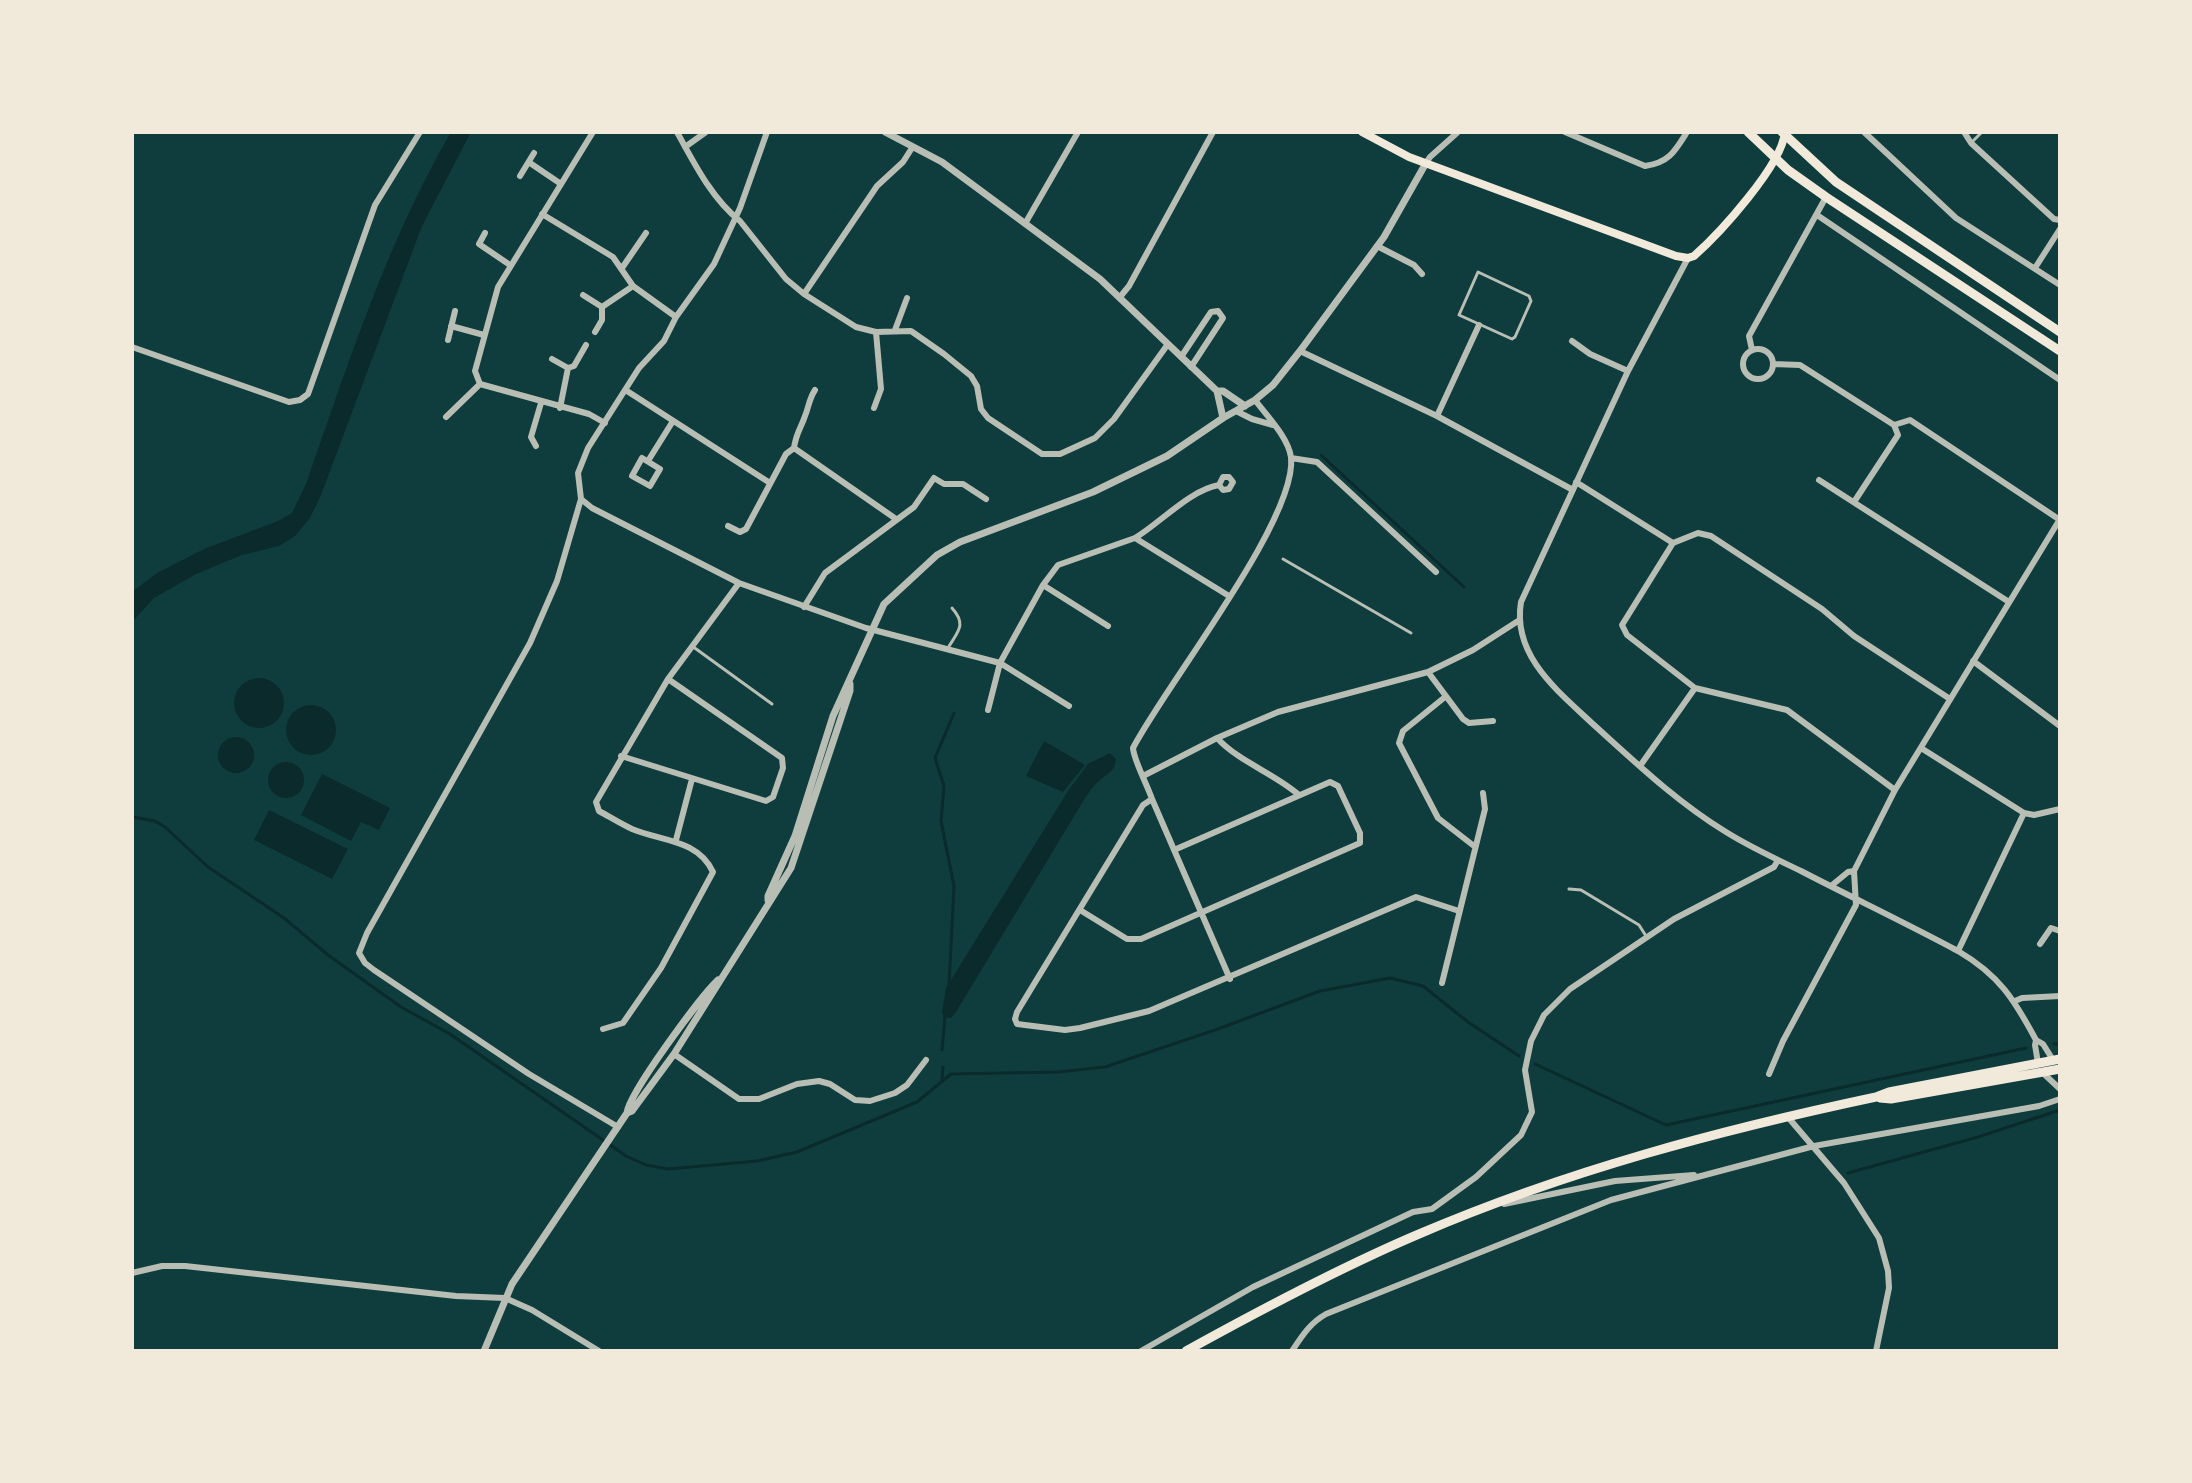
<!DOCTYPE html>
<style>
body{margin:0}
#map{position:relative;width:2192px;height:1483px;overflow:hidden;background:#0f3d3e;font-family:Literata,serif}
canvas{display:block}
.frame{position:absolute;inset:0;border:134px solid #f1e9da;pointer-events:none}
</style>
<div id="map">
<canvas width="2192" height="1483"></canvas>
<div class="frame"></div>
</div>
<script>
const c = document.querySelector('canvas').getContext('2d');
c.lineJoin = 'round';
function fill(path, color) { c.fillStyle = color; c.fill(path, 'evenodd'); }
function trace(path, color, width, dash) { c.strokeStyle = color; c.lineWidth = width; c.lineCap = dash ? 'butt' : 'round'; c.setLineDash(dash || []); c.stroke(path); }
fill(new Path2D(`
 M451,132H471L422,226L321,495L310,518L295,536L279,546L242,555L196,574L154,598L132,622V592L157,573L204,549L278,521L292,513L306,484C348,364 387,242 451,132Z
 M234 703a25 25 0 1 1 50 0a25 25 0 1 1-50 0Z
 M286 730a25 25 0 1 1 50 0a25 25 0 1 1-50 0Z
 M218 755a18 18 0 1 1 36 0a18 18 0 1 1-36 0Z
 M1044,741L1085,765L1063,792L1026,776Z
 M1110,753L1116,759C1115,774 1103,775 1095,785C1090,790 1086,797 1082,803L956,1012L951,1018L944,1017L942,1012L946,988L1068,791L1088,764Z
 M268 780a18 18 0 1 1 36 0a18 18 0 1 1-36 0Z
 M322,774L390,808L379,830L361,822L351,841L301,815Z
 M269,810L348,849L332,879L254,840Z`), '#0a2a2b');
trace(new Path2D(`
 M1321,455L1464,587
 M132,817L155,821L165,827L208,867L284,918L328,955L401,1007L450,1034L626,1156L646,1165L668,1169L757,1161L797,1152L917,1102L951,1074L1058,1072L1105,1067L1215,1030L1320,991L1390,978L1423,986L1468,1022L1519,1056
 M949,985L954,886L941,821L944,786L935,758L954,713
 M2054,1044H2060
 M942,1050L945,1016
 M1535,1064L1666,1125L2026,1048
 M942,1079L943,1067
 M1848,1173L1978,1137L2060,1110`), '#0a2a2b', 3);
trace(new Path2D(`
 M1971,143L1982,132
 M1478,272L1529,296L1531,301L1515,337L1512,339L1459,315Z
 M1283,559L1411,633
 M692,646L772,704
 M948,648C958,631 967,625 952,608
 M1569,889L1581,890L1639,925L1646,936`), '#b8beb3', 3);
trace(new Path2D(`
 M593,132L498,287L475,371L480,384L589,414L605,423
 M677,132C694,163 712,199 740,221L786,279L804,294L856,327L876,332L911,331L944,354L971,376L977,386L981,409L988,418L1042,454H1060L1095,438L1114,419L1168,344
 M1565,132L1645,166C1669,163 1675,151 1687,132
 M1864,132L1956,218L2060,285
 M1964,132L1971,143L2054,219L2060,220
 M685,147L706,132
 M530,163L561,184
 M1426,163L1430,157L1458,132
 M520,176L534,153
 M542,214L613,257L633,286L676,317
 M1817,215L2060,380
 M1026,222L1078,132
 M485,233L479,244L510,265
 M1377,246L1414,265L1422,274
 M1688,258L1628,371L1521,602C1512,656 1558,691 1594,725C1636,763 1677,802 1726,832C1750,847 1776,859 1801,871C1853,898 1906,923 1958,951C1999,975 2014,999 2036,1040L2043,1044L2053,1060
 M622,268L646,233
 M2035,268L2060,229
 M804,294L877,186L903,162L912,148
 M583,295L602,307
 M1120,297L1129,286L1213,132
 M602,307L633,286
 M451,326L484,335
 M895,330L907,298
 M595,332L602,320V307
 M448,340L455,311
 M1572,341L1590,354L1628,371
 M132,347L289,402L300,400L308,394L375,205L420,132
 M1743 364a15 15 0 1 1 30 0a15 15 0 1 1-30 0Z
 M1752,350L1749,336L1826,197
 M1300,351L1437,416L1573,490
 M1181,357L1211,312L1218,311L1223,318L1191,367
 M552,359L568,368
 M1773,364L1800,365L1894,425L1910,420L2060,520
 M627,391L770,483
 M560,408L568,368L574,366L586,345
 M874,408L881,389L876,332
 M1236,411L1252,419L1273,425
 M1437,416L1479,325
 M446,417L480,384
 M536,446L531,437L541,403
 M794,448C796,433 801,428 805,416C809,406 809,399 815,390
 M642,458L660,469L650,486L632,476Z
 M1291,458L1317,462L1436,572
 M648,461L673,421
 M1819,480L2009,602
 M1576,482L1673,543L1622,625L1627,635L1695,688L1640,766
 M581,499L557,581L530,643L367,933L359,953L365,963L374,970L529,1074L618,1127
 M581,499L592,508L739,583L866,628L1000,663L1069,706
 M581,499L578,473L588,448L639,368L664,341L676,317L714,264L740,208L767,132
 M1854,502L1898,435L1894,425
 M728,526L740,532L746,529L786,454L794,448L896,519
 M1135,538C1160,523 1190,490 1219,485L1223,477H1229L1233,482L1229,489L1223,490L1219,485
 M1673,543L1698,533L1711,536L1822,609L1854,636L1950,699
 M1043,585L1108,626
 M804,607L825,573L914,507L934,478L944,484H963L986,499
 M1973,661L2060,726
 M1428,672L1463,719L1469,723L1493,721
 M1695,688L1787,710L1895,790
 M1445,697L1403,731L1399,743L1438,818L1474,846
 M988,710L1000,663L1043,585L1058,565L1135,538L1229,596
 M1217,738C1239,762 1274,773 1299,795
 M1921,748L2024,813L2034,815L2060,809
 M621,756L766,801L773,797L783,768L782,758L668,679
 M1145,775L1217,738L1278,712L1428,672L1473,650L1518,621
 M1152,799L1143,805L1017,1012L1015,1019L1017,1024L1065,1030L1080,1028L1149,1011L1416,897L1459,911
 M676,840L692,779
 M1831,886L1848,872L1854,871
 M1080,910L1127,939H1141L1360,843V833L1338,786L1330,782L1174,850
 M2040,944L2051,928L2060,931
 M1958,951L2024,813
 M1230,979L1152,799C1147,784 1134,761 1133,748C1165,686 1298,519 1291,457C1288,437 1267,416 1255,400
 M1442,983L1485,809L1483,793
 M2015,1001L2022,998L2060,996
 M603,1029L623,1023L661,968L713,872C698,839 660,841 632,829C621,824 610,817 599,811L596,802L668,679L739,583
 M2036,1040L2035,1045L2038,1063
 M674,1054L739,1099H759L797,1084L819,1081L830,1084L855,1100L870,1101L895,1093L907,1085L926,1060
 M2043,1073L2060,1089
 M1769,1074L1783,1041L1856,905L1854,871L1895,790L2060,519
 M1787,1116L1844,1183L1879,1238L1888,1271L1889,1288L1876,1351
 M1504,1204L1615,1181L1694,1175
 M132,1273L162,1266H185L456,1296L505,1298L532,1310L599,1351
 M1141,1351L1253,1287L1413,1212L1432,1209L1476,1177L1521,1135L1532,1112L1525,1070L1531,1041L1544,1015L1570,989L1674,919L1774,867L1778,860
 M1292,1351C1302,1336 1310,1323 1326,1314L1611,1200L1814,1146L2039,1106L2060,1099`), '#b8beb3', 6);
trace(new Path2D(`
 M885,132L942,162L1100,279L1217,391L1223,418
 M1217,391H1223L1245,406
 M768,900V896L795,836L833,716L884,604L937,555L960,542L1093,492L1167,456L1223,418L1255,400L1273,385L1300,351L1384,237L1426,163
 M627,1113C629,1093 701,996 718,980
 M484,1351L512,1284L627,1113L632,1111L674,1054L791,868L850,691V684`), '#b8beb3', 7);
trace(new Path2D(`
 M1362,132L1409,157L1676,256L1688,258L1694,256C1720,233 1782,165 1785,132`), '#f1e9da', 8);
trace(new Path2D(`
 M1748,132L1788,170L1826,197L2060,351
 M1782,132L1836,182L2060,332
 M1880,1098L1891,1099L2060,1069
 M1186,1351C1262,1309 1339,1268 1419,1234C1566,1171 1720,1130 1876,1097L1889,1092L2060,1059`), '#f1e9da', 9);
</script>
